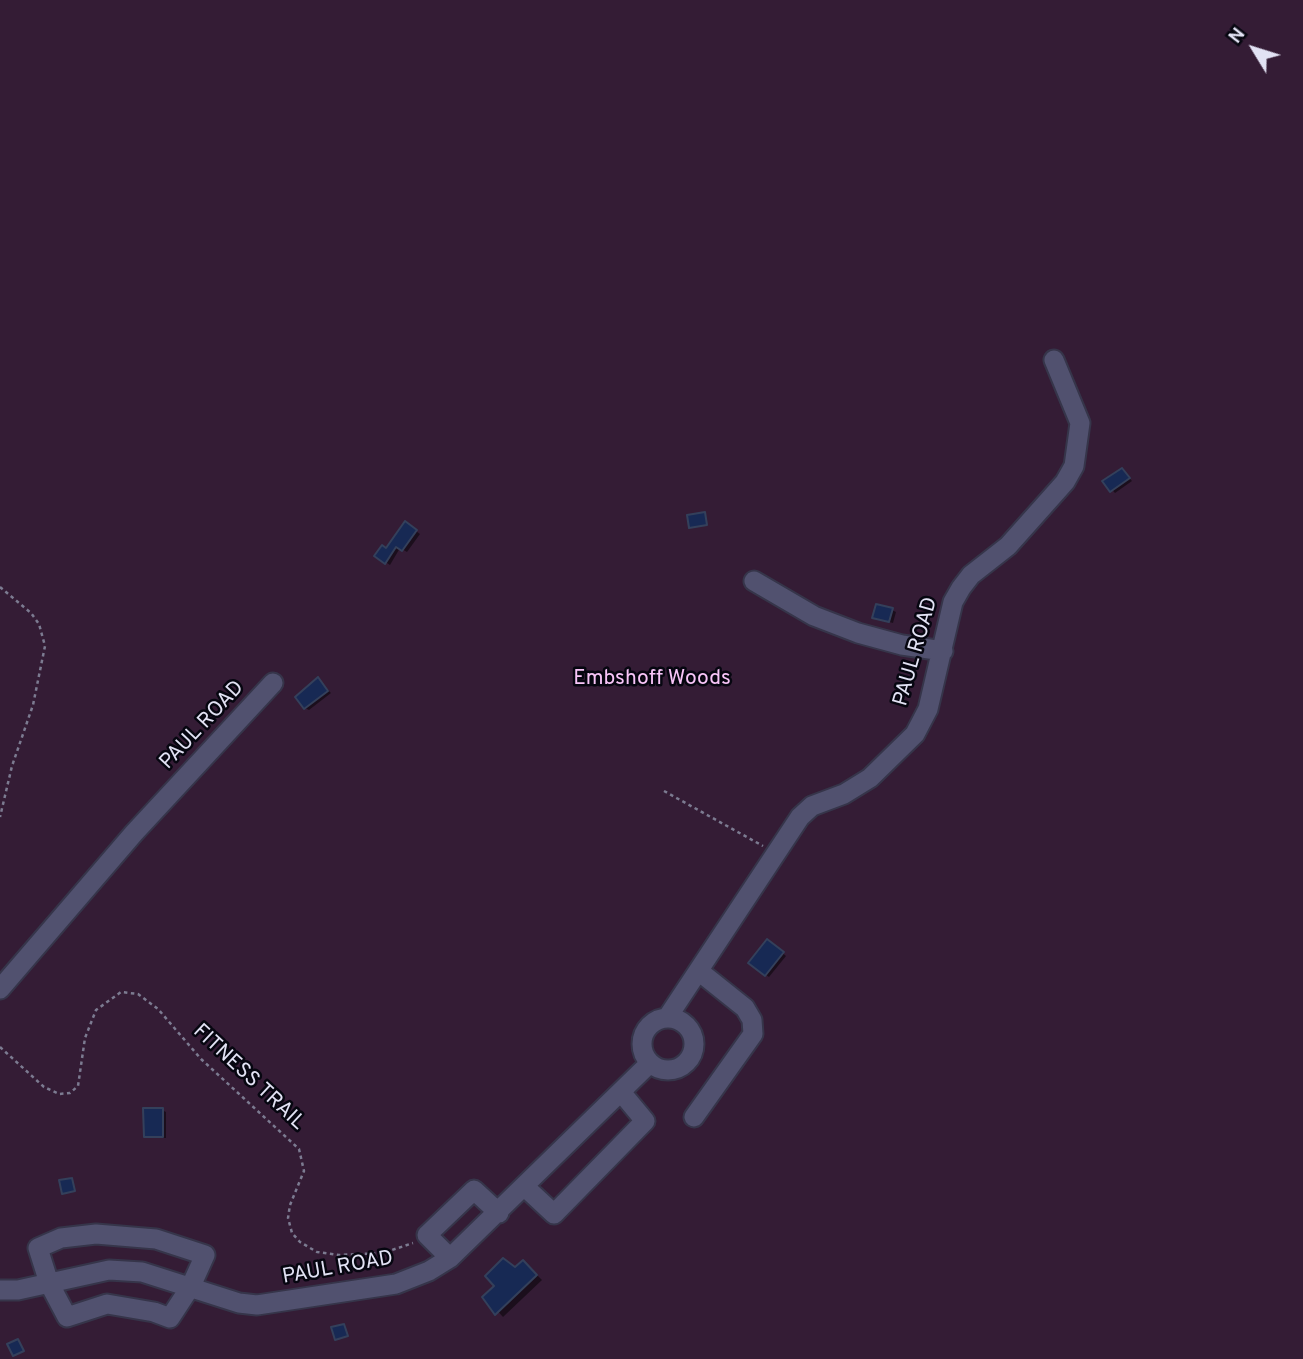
<!DOCTYPE html>
<style>
body{margin:0}
#map{position:relative;width:1303px;height:1359px;overflow:hidden;background:#1b1933;font-family:Overpass,sans-serif}
canvas{display:block}
.north{position:absolute;left:1219px;top:14px;width:70px;height:70px;-webkit-text-stroke:5px #060610;paint-order:stroke;rotate:308deg;font-size:19px;font-weight:700;line-height:28px;text-align:center;color:#e2e2f4}
.north::after{content:'';display:block;margin:auto;width:24px;height:32px;background:#e2e2f4;clip-path:polygon(50% 0,100% 100%,50% 72%,0 100%)}
</style>
<div id="map">
<canvas width="1303" height="1359"></canvas>
<div class="north">N</div>
</div>
<script>
const ctx = document.querySelector('canvas').getContext('2d');
ctx.lineJoin = 'round';
function fillPath(path, color) {
  ctx.fillStyle = color;
  ctx.fill(path, 'evenodd');
}
function toPath(rows) {
  const path = new Path2D();
  for (const r of rows) {
    if (r.length === 3) {
      path.moveTo(r[0] + r[2], r[1]);
      path.arc(r[0], r[1], r[2], 0, 2 * Math.PI);
      continue;
    }
    path.moveTo(r[0], r[1]);
    for (let i = 2; i < r.length; i += 2) path.lineTo(r[i], r[i + 1]);
  }
  return path;
}
function strokePath(path, color, width, dash) {
  ctx.strokeStyle = color;
  ctx.lineWidth = width;
  ctx.lineCap = dash ? 'butt' : 'round';
  ctx.setLineDash(dash || []);
  ctx.stroke(path);
}
function drawText(font, color, halo, rows, align = 'center') {
  ctx.font = font + ' Overpass,sans-serif';
  ctx.lineWidth = 5;
  ctx.setLineDash([]);
  ctx.textBaseline = 'middle';
  ctx.strokeStyle = halo;
  ctx.fillStyle = color;
  for (const [text, x, y, turn = 0] of rows) {
    ctx.save();
    ctx.translate(x, y);
    ctx.rotate((+turn || 0) * Math.PI / 180);
    ctx.textAlign = isNaN(turn) ? turn : align;
    if (halo) ctx.strokeText(text, 0, 0);
    ctx.fillText(text, 0, 0);
    ctx.restore();
  }
}
const green = toPath([
 [0,0,1303,0,1303,1359,0,1359]
]);
const shadow = toPath([
 [1122,470,1132,481,1115,493,1105,482],
 [409,526,420,534,407,552,400,548,390,565,376,556],
 [892,610,896,612,893,623,878,619],
 [318,680,331,693,309,710,305,708],
 [771,943,786,956,769,977,766,975],
 [162,1110,166,1112,166,1138,149,1138,145,1136],
 [524,1262,542,1280,503,1317,485,1297]
]);
const building = toPath([
 [1122,468,1130,478,1110,492,1102,481,1122,468],
 [705,512,707,525,689,528,687,515,705,512],
 [405,521,417,530,402,551,396,547,385,564,374,556,382,545,386,548,405,521],
 [876,604,893,608,889,622,872,618,876,604],
 [318,677,328,691,304,709,295,697,318,677],
 [767,939,784,952,765,976,748,963,767,939],
 [143,1108,163,1108,163,1137,144,1137,143,1108],
 [72,1178,75,1191,62,1194,59,1180,72,1178],
 [503,1258,515,1267,523,1260,537,1275,495,1315,482,1297,494,1286,485,1276,503,1258],
 [344,1324,348,1336,335,1340,331,1327,344,1324],
 [18,1339,24,1351,13,1356,7,1344,18,1339]
]);
const path = toPath([
 [0,587,31,613,39,624,45,646,33,705,12,766,0,817],
 [664,791,763,846],
 [0,1047,44,1087,59,1094,70,1093,78,1086,85,1038,96,1010,121,992,138,994,158,1009,201,1059,299,1149,304,1171,290,1205,288,1218,292,1233,300,1242,317,1252,339,1255,383,1253,413,1243]
]);
const minor = toPath([
 [754,581,814,616,858,633,902,645,943,651],
 [0,989,134,833,273,683],
 [668,1044,26],
 [667,1018,800,817,812,806,844,794,870,778,915,734,928,709,953,602,961,588,971,575,1008,546,1065,482,1074,466,1080,423,1054,360],
 [694,1117,753,1034,752,1020,745,1008,700,972],
 [525,1187,554,1214,645,1121,621,1092],
 [96,1234,156,1239,205,1255,191,1286,170,1318,154,1312,107,1304,67,1317,49,1283,38,1248,61,1238,96,1234],
 [450,1258,427,1235,474,1190,499,1213],
 [0,1290,18,1290,109,1270,142,1272,239,1303,257,1305,396,1284,429,1271,450,1258,650,1063]
]);
const streetNames = [
 ["PAUL ROAD",917,652,-74],
 ["PAUL ROAD",203,726,-47],
 ["FITNESS TRAIL",248,1078,43],
 ["PAUL ROAD",338,1269,-10]
];
const parkNames = [
 ["Embshoff Woods",652,680]
];
fillPath(green, '#341c35');
fillPath(shadow, '#0007');
fillPath(building, '#172954');
strokePath(building, '#34405b', 2);
strokePath(minor, '#36354a', 23);
strokePath(path, '#7c7b91', 2.5, [3.5, 3.5]);
strokePath(minor, '#51516f', 19);
drawText('21px', '#e2e2f4', '#060610', streetNames);
drawText('21px', '#f8c4f8', '#060610', parkNames);
</script>
